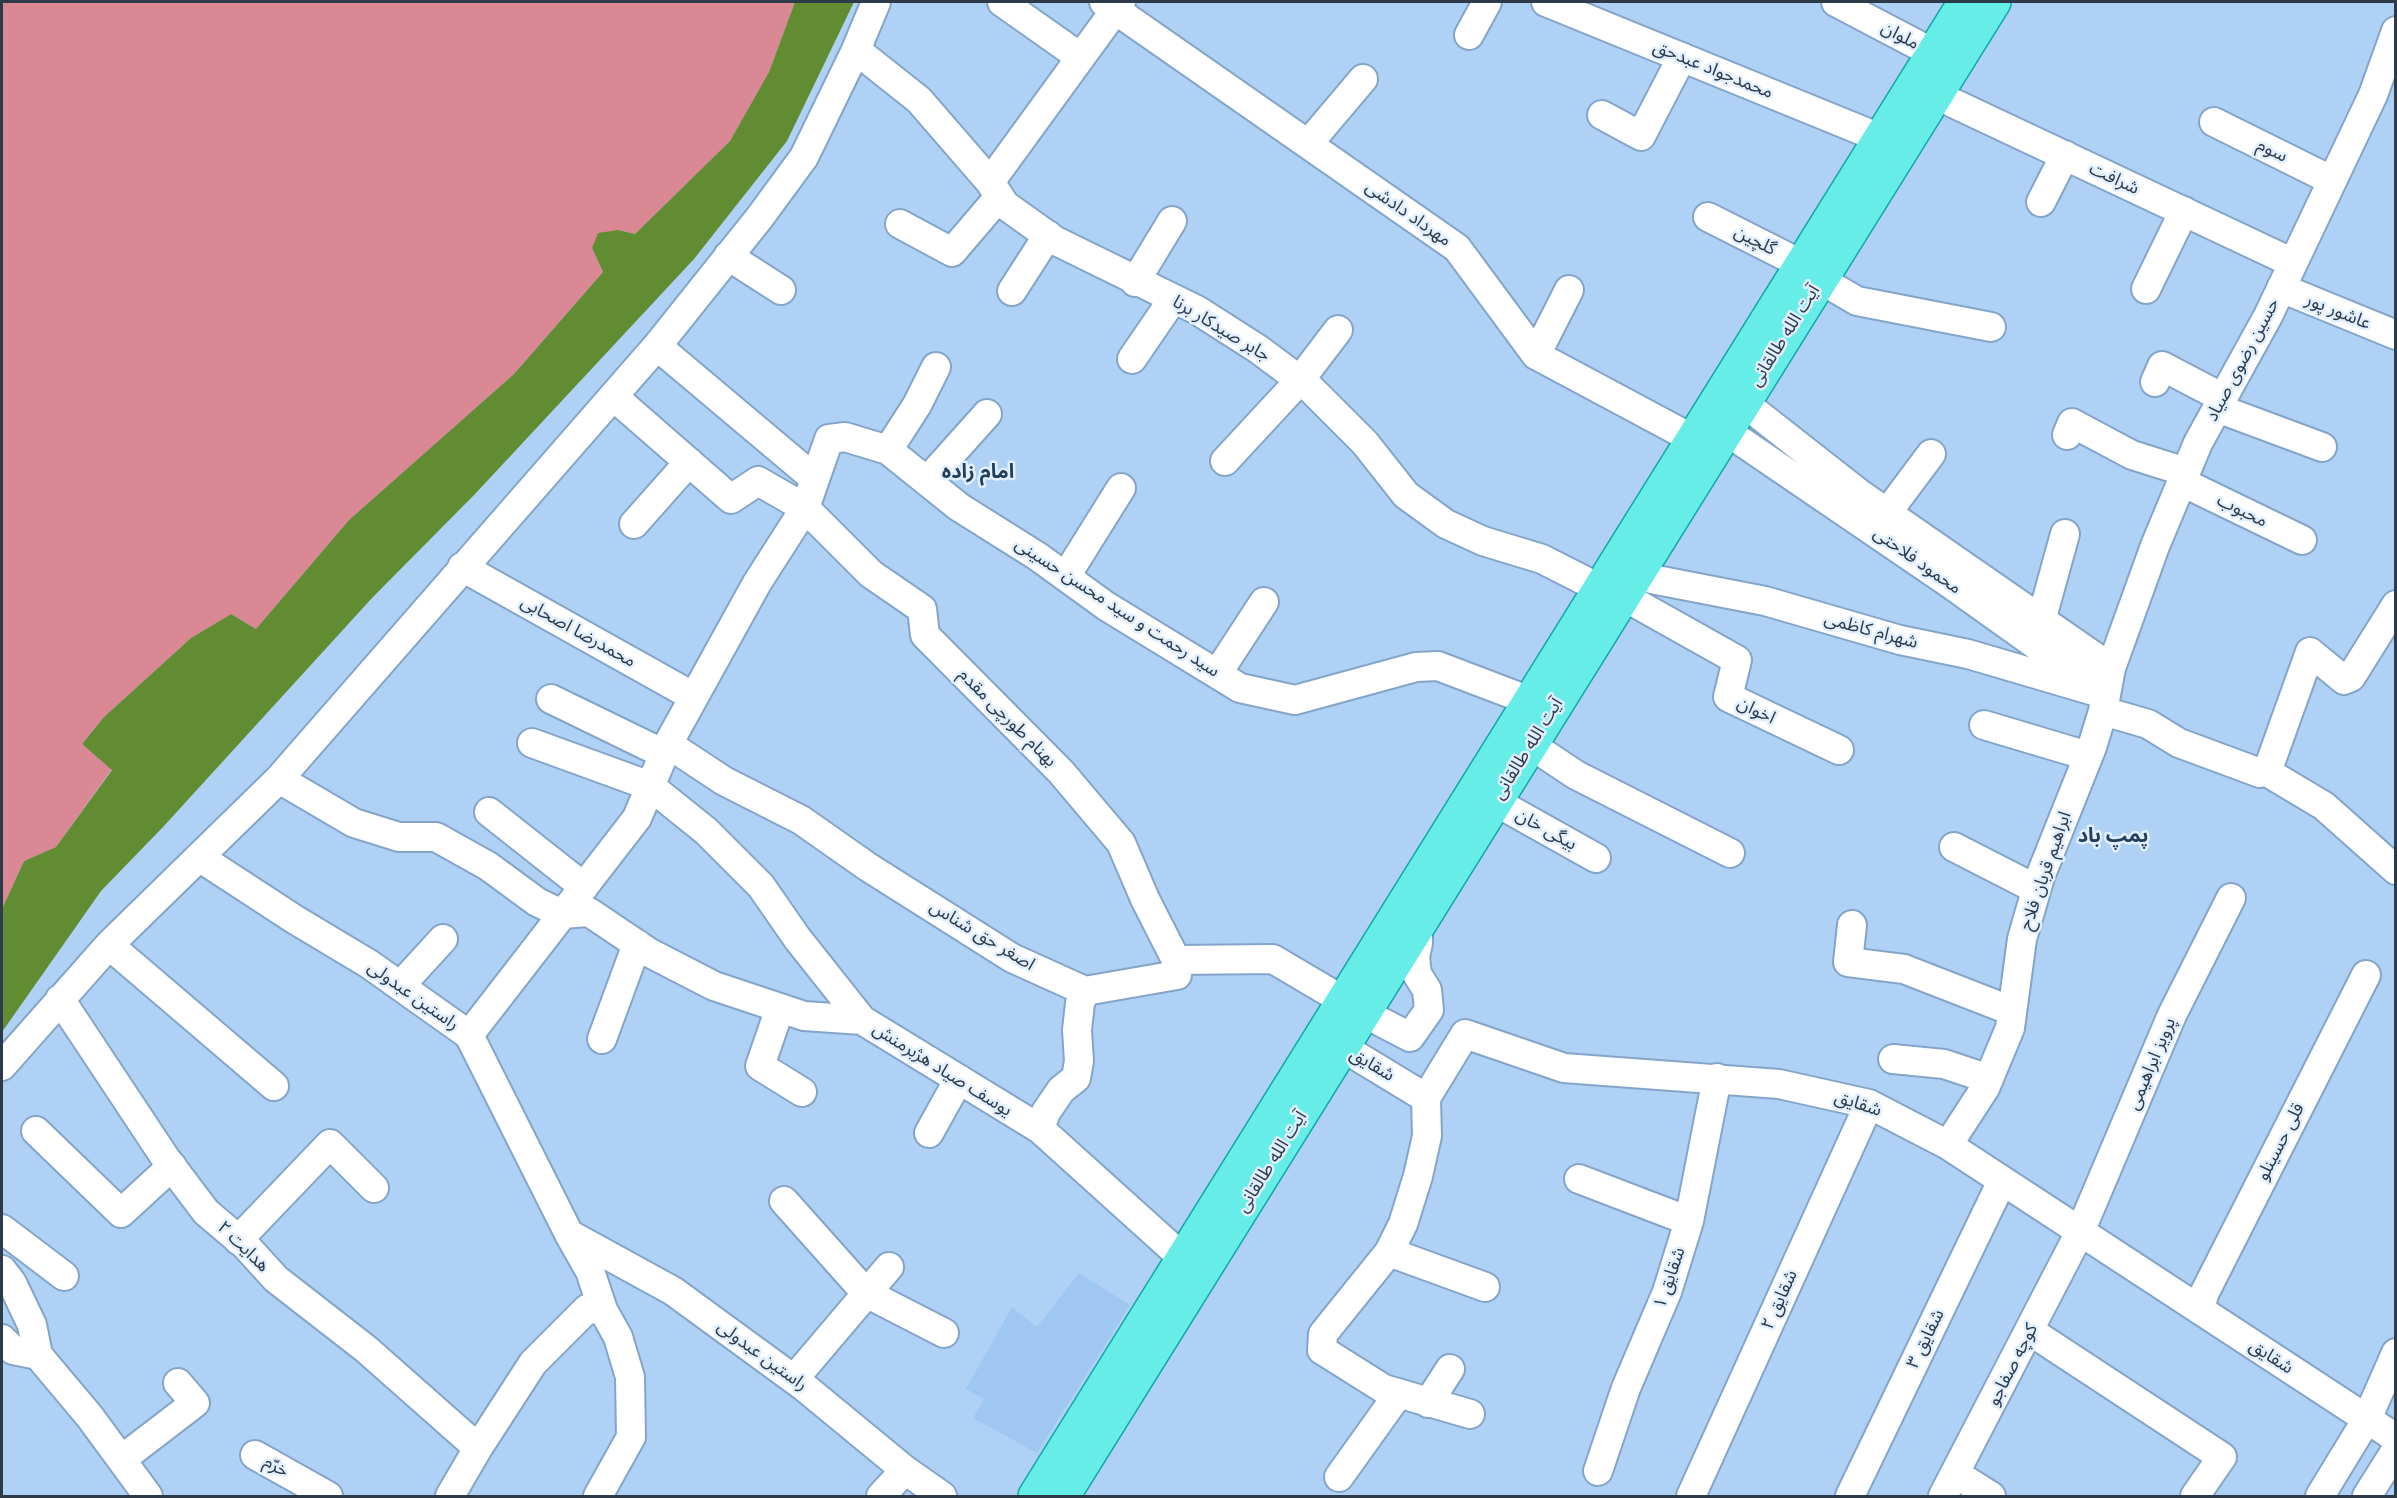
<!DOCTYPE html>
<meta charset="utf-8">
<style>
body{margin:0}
#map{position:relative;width:2397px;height:1498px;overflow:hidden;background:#aed1f5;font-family:"Space Grotesk",sans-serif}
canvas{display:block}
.frame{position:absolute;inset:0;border:3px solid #2d3a49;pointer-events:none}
</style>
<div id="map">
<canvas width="2397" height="1498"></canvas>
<div class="frame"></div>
</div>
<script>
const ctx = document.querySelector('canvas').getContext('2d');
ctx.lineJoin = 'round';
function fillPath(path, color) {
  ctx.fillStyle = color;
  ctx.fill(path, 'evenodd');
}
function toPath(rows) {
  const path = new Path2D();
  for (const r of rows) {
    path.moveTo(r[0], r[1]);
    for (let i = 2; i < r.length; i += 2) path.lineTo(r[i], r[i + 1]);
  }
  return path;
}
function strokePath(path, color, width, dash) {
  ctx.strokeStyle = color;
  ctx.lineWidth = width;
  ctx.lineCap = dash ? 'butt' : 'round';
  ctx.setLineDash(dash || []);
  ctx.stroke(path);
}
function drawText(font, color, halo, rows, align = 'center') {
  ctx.font = font + ' "Space Grotesk","Noto Sans Arabic",sans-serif';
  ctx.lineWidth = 5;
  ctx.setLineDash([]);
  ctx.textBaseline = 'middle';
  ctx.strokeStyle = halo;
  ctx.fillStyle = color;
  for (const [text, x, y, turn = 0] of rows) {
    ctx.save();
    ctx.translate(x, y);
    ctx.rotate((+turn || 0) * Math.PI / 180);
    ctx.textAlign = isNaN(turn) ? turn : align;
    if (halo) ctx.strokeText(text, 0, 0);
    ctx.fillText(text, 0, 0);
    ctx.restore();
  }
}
const built = toPath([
 [1079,1273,1130,1305,1037,1453,973,1418,984,1399,966,1389,1012,1307,1037,1327]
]);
const green = toPath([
 [2,2,795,2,769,72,730,141,635,234,618,230,592,248,603,272,514,374,349,520,256,629,231,614,191,638,104,717,82,744,112,769,56,847,24,861,2,909]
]);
const water = toPath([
 [795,2,854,2,787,141,694,259,475,494,372,598,163,827,101,891,2,1032,2,909,24,861,56,847,112,770,82,744,104,717,191,638,231,614,256,629,349,520,514,374,603,272,592,248,598,233,618,230,635,234,730,141,769,72]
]);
const minor = toPath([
 [1002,2,1080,57],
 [1104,2,1457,248,1536,355,1693,439],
 [1546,2,1880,138],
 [1836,2,1933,53],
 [1469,35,1487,2],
 [856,50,919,100,990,182,1005,205,1054,240,1197,310,1258,349,1309,387,1365,443,1406,495,1446,524,1483,541,1542,559,1599,588],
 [1936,95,2293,263],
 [1602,115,1641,136,1682,57],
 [2214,122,2331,180],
 [1308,144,1363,79],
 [990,182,1121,2],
 [2041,202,2065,155],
 [1708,217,1801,264],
 [900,224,952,252,999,197],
 [728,256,781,290],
 [1821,280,1857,301,1991,327],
 [1135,282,1172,221],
 [2281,288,2396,335],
 [2146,289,2184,211],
 [1012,291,1048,235],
 [657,346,815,479],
 [1536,355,1569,290],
 [1132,359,1173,299],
 [2155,382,2162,366,2223,398],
 [613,396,731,499,758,481,805,508,871,574,922,609,925,635,1061,772,1121,843,1145,899,1176,960],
 [1744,403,1860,494,2111,668],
 [2217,408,2322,447],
 [1726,431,1949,583,2088,682],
 [2067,435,2072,423,2132,455,2186,472],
 [888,450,917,405,936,367],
 [1225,461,1300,380,1338,330],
 [927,481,987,414],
 [2182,482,2302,540],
 [1887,513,1931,454],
 [634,524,689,462],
 [462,567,694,697],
 [1066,576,1121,488],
 [1636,576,1765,601,1900,640,1968,654,2104,694],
 [1623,596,1737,660,1728,697,1839,750],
 [2041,621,2065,534],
 [1217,674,1264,602],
 [551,699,664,754],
 [2103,711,2148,724,2179,743,2260,773,2267,772,2324,806,2396,870],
 [1984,725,2088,756],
 [532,743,650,786,706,831,761,886,797,938,862,1020],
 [668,744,724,781,801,820,868,867,1012,958,1085,991,1177,975,1176,960,1273,959,1344,1001],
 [1531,745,1576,775,1730,853],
 [2267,772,2310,652,2344,680,2351,677,2396,605],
 [279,779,354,823,399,837,436,837,488,866,537,902,562,914,589,912,650,953,714,986,804,1016,862,1020,1040,1129,1183,1258],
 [1496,802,1596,858],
 [489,812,584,887],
 [1954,847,2036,889],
 [199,857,294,919,369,964,469,1035,569,1234,673,1291,803,1386,905,1470,942,1496],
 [1852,925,1848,962,1904,969,2012,1011],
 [109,945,274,1086],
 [400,986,443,939],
 [60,999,166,1159,206,1212,245,1245,276,1279,366,1349,478,1448],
 [780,1008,760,1066,802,1092],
 [1364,1013,1410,1037,1429,1010,1427,990,1417,974,1415,957,1418,943,1418,927],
 [469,1035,637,818,668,744,694,697,757,583,805,508,829,439,845,437,888,450,959,507,1037,556,1106,606,1240,688,1295,700,1416,667,1438,666,1530,701],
 [1324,1036,1426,1098,1465,1034,1564,1068,1779,1084,1869,1104,1948,1145,2396,1438],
 [602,1039,637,944],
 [1893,1059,1944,1064,1989,1079],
 [2,1066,109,945,279,779,657,346,760,217,804,157,856,50,876,2],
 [1426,1098,1427,1136,1418,1176,1403,1224,1389,1252,1323,1334,1322,1350,1384,1389,1470,1414],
 [1040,1129,1046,1112,1061,1090,1076,1078,1079,1061,1077,1030,1080,1003,1085,991],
 [36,1131,121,1213,172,1166],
 [929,1133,959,1079],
 [1948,1145,1985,1088,2010,1028,2022,939,2040,877,2092,747,2103,711,2111,668,2155,546,2198,443,2268,316,2373,95,2396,31],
 [1579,1179,1689,1221],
 [784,1201,866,1293,944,1333],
 [2,1229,64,1276],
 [238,1240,330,1144,374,1188],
 [1389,1252,1485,1287],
 [2,1270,12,1283,32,1325,38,1355],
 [2200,1310,2204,1294,2366,975],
 [2030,1331,2222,1457,2195,1496],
 [2,1339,13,1350,38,1355,90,1417,148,1496],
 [794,1379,889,1267],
 [1428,1403,1450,1369],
 [255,1455,328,1496],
 [122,1459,195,1403,178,1383],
 [1598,1471,1626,1388,1667,1292,1689,1221,1717,1078],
 [1956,1474,1991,1496],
 [1339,1477,1399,1393],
 [450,1496,478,1448,533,1363,587,1309,603,1310,590,1271,569,1234],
 [598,1496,631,1437,630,1377,618,1337,603,1310],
 [881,1496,905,1470],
 [1691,1496,1869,1104],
 [1850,1496,2002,1181],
 [1943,1496,2080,1232,2172,1015,2231,898],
 [2320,1496,2367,1419,2396,1353],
 [2367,1496,2396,1450]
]);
const major = toPath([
 [1035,1496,1965,2],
 [1063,1496,1994,2]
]);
const streetNames = [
 ["ملوان",1900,36,28],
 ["محمدجواد عبدحق",1713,70,22],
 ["سوم",2272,151,26],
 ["شرافت",2114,179,25],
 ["مهرداد دادشی",1408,214,35],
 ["گلچین",1755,241,27],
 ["عاشور پور",2338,312,22],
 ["جابر صیدکار برنا",1221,329,31],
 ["آیت الله طالقانی",1785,336,-58],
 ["حسین رضوی صیاد",2243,360,-62],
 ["محبوب",2242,511,26],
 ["محمود فلاحتی",1917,561,35],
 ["سید رحمت و سید محسن حسینی",1117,608,33],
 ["شهرام کاظمی",1871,631,15],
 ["محمدرضا اصحابی",578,632,29],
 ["اخوان",1756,711,26],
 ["بهنام طورچی مقدم",1007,718,45],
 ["آیت الله طالقانی",1528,749,-58],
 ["بیگی خان",1546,830,29],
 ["ابراهیم قربان فلاح",2046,871,-71],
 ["اصغر حق شناس",982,936,31],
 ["راستین عبدولی",413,996,35],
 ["پرویز ابراهیمی",2152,1064,-67],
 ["شقایق",1372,1065,31],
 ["یوسف صیاد هژبرمنش",942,1070,32],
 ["شقایق",1858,1104,18],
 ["قلی حسینلو",2281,1142,-63],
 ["آیت الله طالقانی",1272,1162,-58],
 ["هدایت ۲",243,1247,44],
 ["شقایق ۱",1670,1278,-71],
 ["شقایق ۲",1780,1300,-66],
 ["شقایق ۳",1926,1339,-64],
 ["راستین عبدولی",762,1356,36],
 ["شقایق",2271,1357,33],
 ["کوچه صفاجو",2013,1365,-63],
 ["خرّم",276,1467,29]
];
const neighbourhoodNames = [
 ["امام زاده",978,473],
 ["پمپ باد",2113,837]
];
fillPath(built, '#a0c7f1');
fillPath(green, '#d98894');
fillPath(water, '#628c31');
strokePath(minor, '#84a5c8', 32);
strokePath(major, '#10a7a7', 36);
strokePath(minor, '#fff', 28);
strokePath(major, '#67ede8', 33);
drawText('18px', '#2d3a49', '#e1effe', streetNames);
drawText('bold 20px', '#213f5d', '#e1effe', neighbourhoodNames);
</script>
